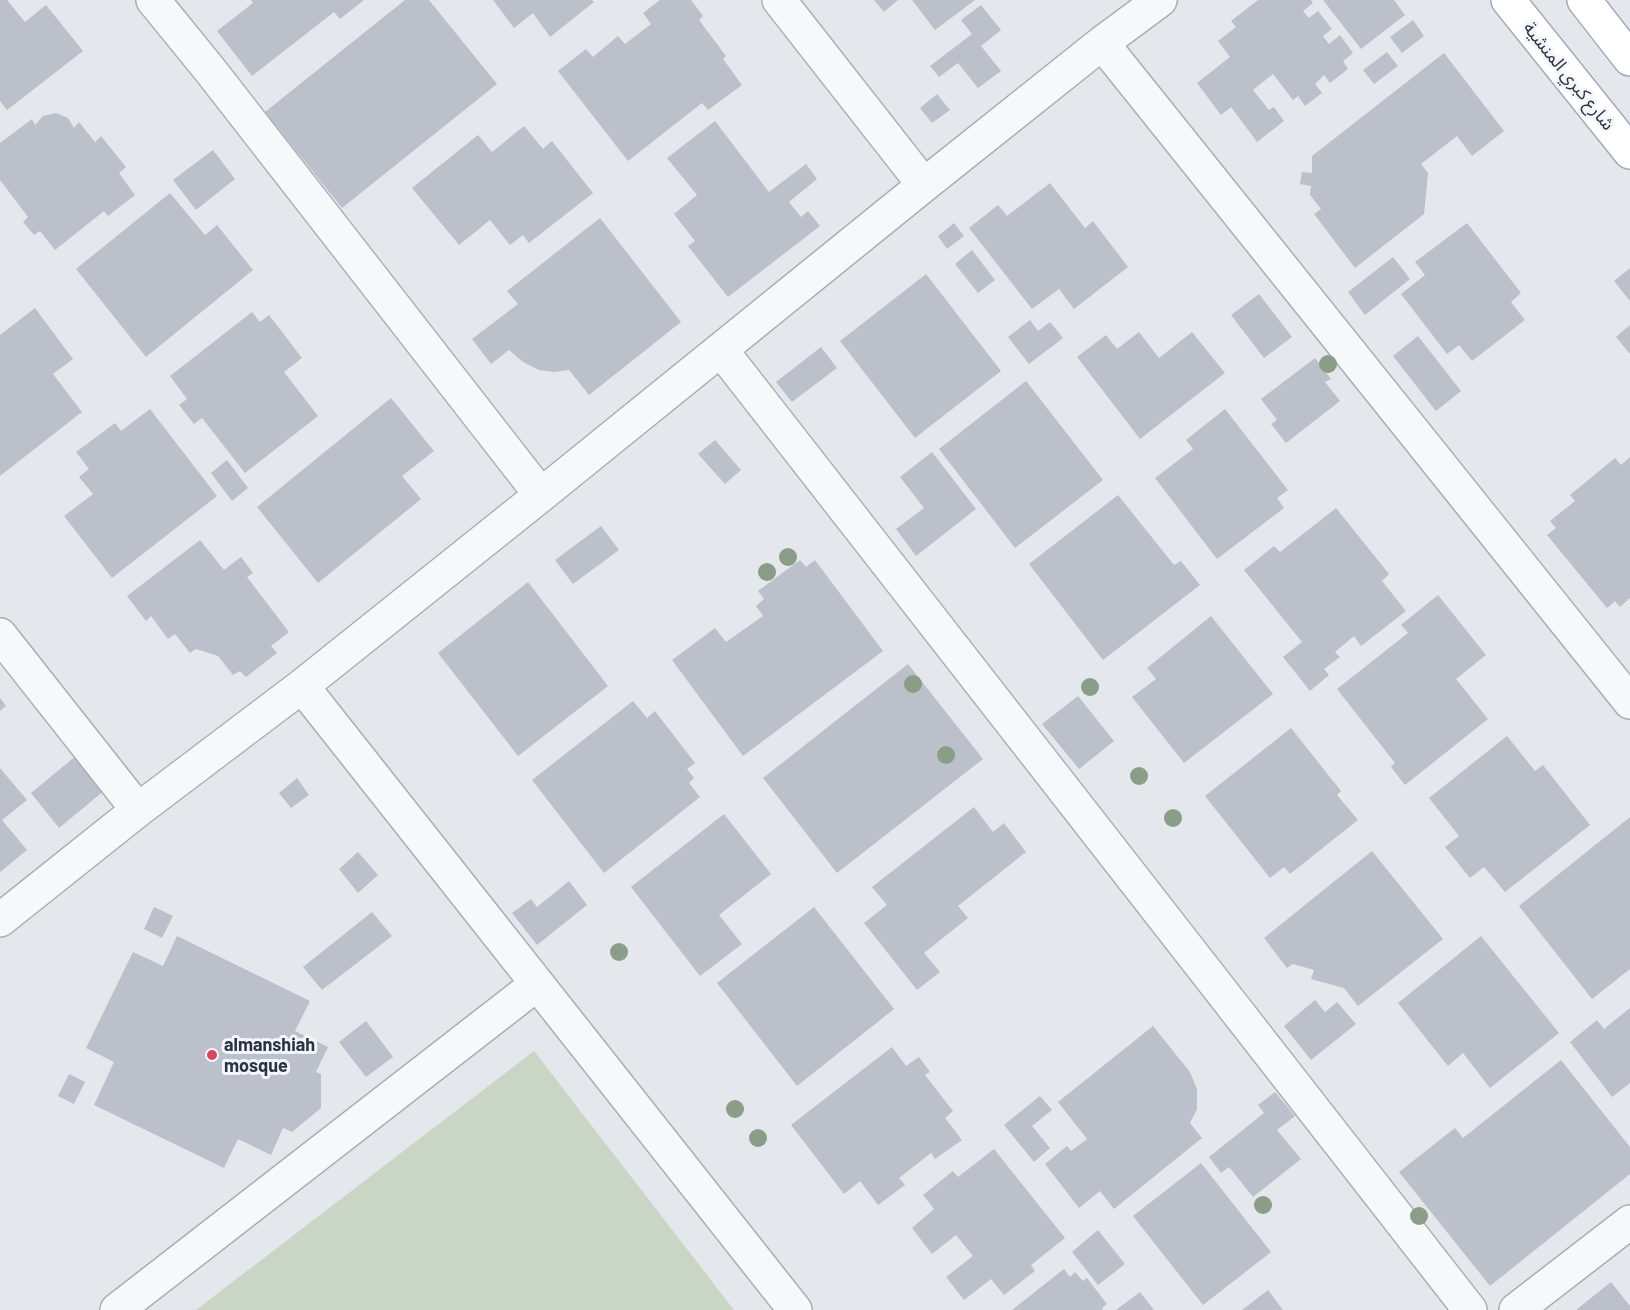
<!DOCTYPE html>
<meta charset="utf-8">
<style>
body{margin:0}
canvas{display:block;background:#e4e7ec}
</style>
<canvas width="1630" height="1310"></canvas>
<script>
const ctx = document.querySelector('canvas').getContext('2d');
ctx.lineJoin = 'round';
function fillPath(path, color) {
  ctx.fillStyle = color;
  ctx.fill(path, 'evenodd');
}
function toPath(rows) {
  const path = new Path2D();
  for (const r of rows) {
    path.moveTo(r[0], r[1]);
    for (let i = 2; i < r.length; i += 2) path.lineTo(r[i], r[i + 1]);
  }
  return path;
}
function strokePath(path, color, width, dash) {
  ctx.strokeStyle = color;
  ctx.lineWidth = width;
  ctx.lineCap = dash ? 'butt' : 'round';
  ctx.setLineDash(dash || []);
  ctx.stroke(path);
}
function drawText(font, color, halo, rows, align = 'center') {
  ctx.font = font + ' Barlow,"Noto Sans Arabic",sans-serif';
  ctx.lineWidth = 6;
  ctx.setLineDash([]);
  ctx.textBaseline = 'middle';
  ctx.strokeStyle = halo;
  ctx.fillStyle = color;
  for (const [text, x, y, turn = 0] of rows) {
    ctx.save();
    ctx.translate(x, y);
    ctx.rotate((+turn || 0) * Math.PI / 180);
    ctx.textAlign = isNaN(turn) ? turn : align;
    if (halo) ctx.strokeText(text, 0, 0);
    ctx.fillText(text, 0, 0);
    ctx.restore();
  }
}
const green = toPath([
 [534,1051,734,1310,196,1310]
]);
const building = toPath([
 [0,0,7,0,25,22,46,5,83,51,7,110,0,101],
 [251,0,364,0,340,19,334,12,252,76,217,31,253,3],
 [405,0,429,0,497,84,342,208,265,112],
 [493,0,592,0,594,2,550,37,533,13,514,28],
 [660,0,691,0,703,16,699,20,726,56,723,59,742,85,708,110,702,103,628,161,558,71,586,49,593,57,618,36,625,44,651,24,643,13],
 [874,0,898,0,884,12],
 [912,0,975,0,935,30],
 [1258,0,1311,0,1313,3,1303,11,1309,18,1318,11,1332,29,1323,36,1329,44,1340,35,1353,53,1343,61,1348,69,1330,83,1324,75,1315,84,1322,93,1305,106,1298,96,1293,100,1273,74,1253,90,1269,110,1274,107,1284,121,1257,142,1231,107,1221,115,1197,83,1230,57,1218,41,1236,27,1231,21],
 [1323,0,1394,0,1405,15,1361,49],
 [981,5,1001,30,981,46,1001,71,978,88,958,63,939,77,930,66,972,34,961,20],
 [1413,20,1424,36,1402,53,1390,37],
 [1387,52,1398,66,1374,84,1363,70],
 [1444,53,1504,131,1472,156,1457,136,1421,164,1428,173,1424,214,1355,268,1314,214,1321,209,1310,195,1311,186,1300,184,1302,172,1312,173,1312,156],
 [937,94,950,110,932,123,920,108],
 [56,113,68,118,74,128,79,122,95,142,101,136,126,167,119,173,135,195,108,216,104,211,55,250,40,231,34,235,23,222,28,217,0,180,0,143,32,119,35,125,43,116],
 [715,121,769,192,806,164,817,179,789,202,801,217,808,211,820,226,728,297,688,246,695,241,674,214,697,195,667,158],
 [524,126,543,149,552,141,593,193,529,243,523,235,510,245,490,220,459,245,412,188,478,135,492,152],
 [213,150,235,179,196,210,173,180],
 [1050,183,1085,228,1093,221,1128,267,1074,309,1059,289,1032,309,969,228,998,205,1007,216],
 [170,193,205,235,217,225,253,270,146,357,76,269],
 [600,218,681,322,589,395,569,370,554,372,539,370,523,362,509,350,491,364,472,339,518,304,507,291],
 [954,223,964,236,947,249,938,236],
 [1467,223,1521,293,1511,302,1525,320,1472,361,1459,345,1447,354,1401,294,1425,275,1415,262],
 [972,250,995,280,978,293,955,264],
 [1393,257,1410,279,1365,315,1348,292],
 [1630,268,1630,301,1614,281],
 [926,274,1001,371,915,438,840,341],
 [1259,294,1292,337,1264,358,1231,315],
 [35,308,73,359,53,374,82,412,0,476,0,335],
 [252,312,260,322,269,315,302,358,284,372,318,416,245,473,202,418,194,424,179,405,187,399,170,376],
 [1030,320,1038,331,1050,322,1063,338,1029,364,1008,337],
 [1630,325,1630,354,1616,337],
 [1139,332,1159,358,1192,332,1225,373,1140,439,1077,357,1106,335,1117,349],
 [1418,336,1461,391,1436,411,1393,356],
 [821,347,837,368,792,402,776,382],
 [1315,358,1331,379,1325,382,1340,401,1286,443,1271,424,1277,420,1261,399],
 [1026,381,1103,480,1015,548,939,449],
 [391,398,434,451,402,476,421,499,318,583,257,507],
 [150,409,217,496,112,578,64,516,93,494,79,477,89,469,76,452,115,423,121,431],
 [1225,409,1288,490,1277,498,1284,508,1217,559,1155,478,1193,449,1186,440],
 [715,440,741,470,725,484,698,454],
 [932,452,976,509,916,556,896,529,924,508,900,477],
 [1630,457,1630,598,1620,607,1615,601,1607,608,1547,535,1556,528,1550,521,1575,501,1570,495,1615,458,1621,465],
 [227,460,248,488,232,501,211,473],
 [1118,495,1174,565,1181,561,1200,585,1103,660,1029,564],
 [1336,508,1389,574,1382,581,1406,611,1361,646,1354,636,1335,652,1340,657,1324,669,1329,675,1310,691,1283,657,1302,642,1244,570,1274,546,1280,552],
 [601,526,619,550,573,584,555,560],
 [200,540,224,570,241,557,253,573,247,577,289,632,271,646,277,653,246,677,240,671,233,675,218,656,196,649,190,653,175,634,168,639,151,616,146,621,127,596],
 [800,560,806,567,815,560,883,651,743,756,672,660,715,628,726,642,763,616,756,606,764,599,758,591],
 [528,582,608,686,518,756,438,653],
 [1438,595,1486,655,1456,679,1488,719,1405,785,1391,767,1395,763,1337,689,1408,633,1401,625],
 [1211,616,1273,694,1184,763,1132,697,1156,679,1147,668],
 [908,664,983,759,837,873,763,778],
 [1078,696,1114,741,1079,769,1042,724],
 [0,698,6,706,0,711],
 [633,701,647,718,655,711,695,763,687,769,694,778,689,783,700,797,604,873,532,780],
 [1291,728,1341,791,1337,795,1358,820,1290,874,1284,867,1270,878,1205,796],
 [1507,736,1535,771,1543,765,1590,825,1505,892,1484,867,1470,878,1445,847,1459,836,1429,798],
 [77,755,105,790,59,828,31,793],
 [0,768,27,800,2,820,27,850,0,872],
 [297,778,309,795,291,808,279,793],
 [974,807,993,832,1004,823,1026,852,958,906,968,918,924,953,940,972,917,990,864,923,887,905,872,887],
 [724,814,771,874,719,915,742,944,700,976,631,887],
 [1630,817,1630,969,1592,999,1519,906],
 [1372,851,1443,939,1358,1006,1344,988,1311,979,1314,970,1293,964,1287,968,1264,938],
 [358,852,378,875,358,893,339,869],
 [569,881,587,905,537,945,512,913,531,899,537,907],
 [154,907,173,916,162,938,144,929],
 [814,907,894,1009,797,1086,717,983],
 [372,912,392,936,322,990,303,967],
 [177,936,310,1001,295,1031,328,1047,316,1072,321,1074,321,1108,292,1132,283,1128,271,1155,238,1139,224,1168,94,1105,114,1062,86,1048,133,952,163,966],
 [1481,936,1559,1033,1490,1088,1463,1053,1448,1066,1398,1003],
 [1315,1000,1325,1012,1337,1002,1356,1024,1311,1060,1284,1026],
 [1630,1008,1630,1083,1612,1097,1570,1042,1597,1020,1604,1029],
 [366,1021,393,1057,366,1077,339,1042],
 [1153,1026,1190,1072,1197,1089,1197,1109,1190,1123,1202,1138,1114,1209,1100,1191,1079,1208,1045,1164,1067,1146,1071,1151,1087,1139,1058,1102],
 [892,1047,906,1066,919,1057,930,1072,925,1075,953,1111,945,1118,962,1140,935,1159,931,1153,899,1178,905,1185,878,1205,860,1181,844,1194,791,1125],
 [1561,1060,1630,1147,1630,1174,1490,1286,1399,1172,1455,1128,1463,1138],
 [69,1074,85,1082,74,1104,58,1096],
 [1275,1092,1295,1116,1277,1130,1301,1159,1253,1197,1229,1167,1221,1173,1209,1157,1264,1113,1258,1105],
 [1040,1096,1052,1110,1032,1126,1050,1148,1034,1162,1004,1125],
 [994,1149,1065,1238,1031,1265,1035,1271,1004,1295,991,1279,964,1300,946,1277,973,1256,956,1235,932,1254,912,1228,934,1209,923,1195,953,1171,958,1177],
 [1201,1163,1271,1252,1203,1305,1133,1216],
 [1098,1230,1125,1264,1098,1285,1072,1252],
 [1064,1269,1070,1277,1075,1272,1083,1281,1087,1278,1107,1304,1102,1308,1103,1310,1012,1310],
 [1611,1282,1630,1306,1630,1310,1576,1310],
 [1268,1290,1283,1310,1242,1310],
 [1140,1292,1154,1310,1116,1310]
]);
const minor = toPath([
 [153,0,210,70,541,495],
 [779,0,924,185],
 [1102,43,1630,702],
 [721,350,1470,1310],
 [0,635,138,810],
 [302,686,795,1310],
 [0,920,138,810,302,686,541,495,924,185,1102,43,1160,0],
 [117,1310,537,984],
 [1516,1310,1630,1222]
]);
const major = toPath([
 [1508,0,1630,152],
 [1584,0,1630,59]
]);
const trees = [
 [1328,364],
 [788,557],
 [767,572],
 [913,684],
 [1090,687],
 [946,755],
 [1139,776],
 [1173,818],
 [619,952],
 [735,1109],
 [758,1138],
 [1263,1205],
 [1419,1216]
];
const markers = [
 [212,1055,6,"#d1495b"]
];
const streetNames = [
 ["شارع كبري المنشية",1569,76,51]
];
const poiNames = [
 ["almanshiah",224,1045],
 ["mosque",224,1066]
];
fillPath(green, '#c9d6c5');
fillPath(building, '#bbc0ca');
strokePath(minor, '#a9aeb7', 36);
strokePath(major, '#a3abb8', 36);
strokePath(minor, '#f7f8fa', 33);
strokePath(major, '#fff', 33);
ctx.fillStyle = '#899d89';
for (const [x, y] of trees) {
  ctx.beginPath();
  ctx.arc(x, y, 9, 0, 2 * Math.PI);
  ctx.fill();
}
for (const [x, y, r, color] of markers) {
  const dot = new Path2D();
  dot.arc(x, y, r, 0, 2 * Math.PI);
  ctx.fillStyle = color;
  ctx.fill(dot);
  strokePath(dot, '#f4f6f9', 2);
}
drawText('18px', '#2b3445', '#f4f6f9', streetNames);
drawText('bold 18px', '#2b3445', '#f4f6f9', poiNames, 'left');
</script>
